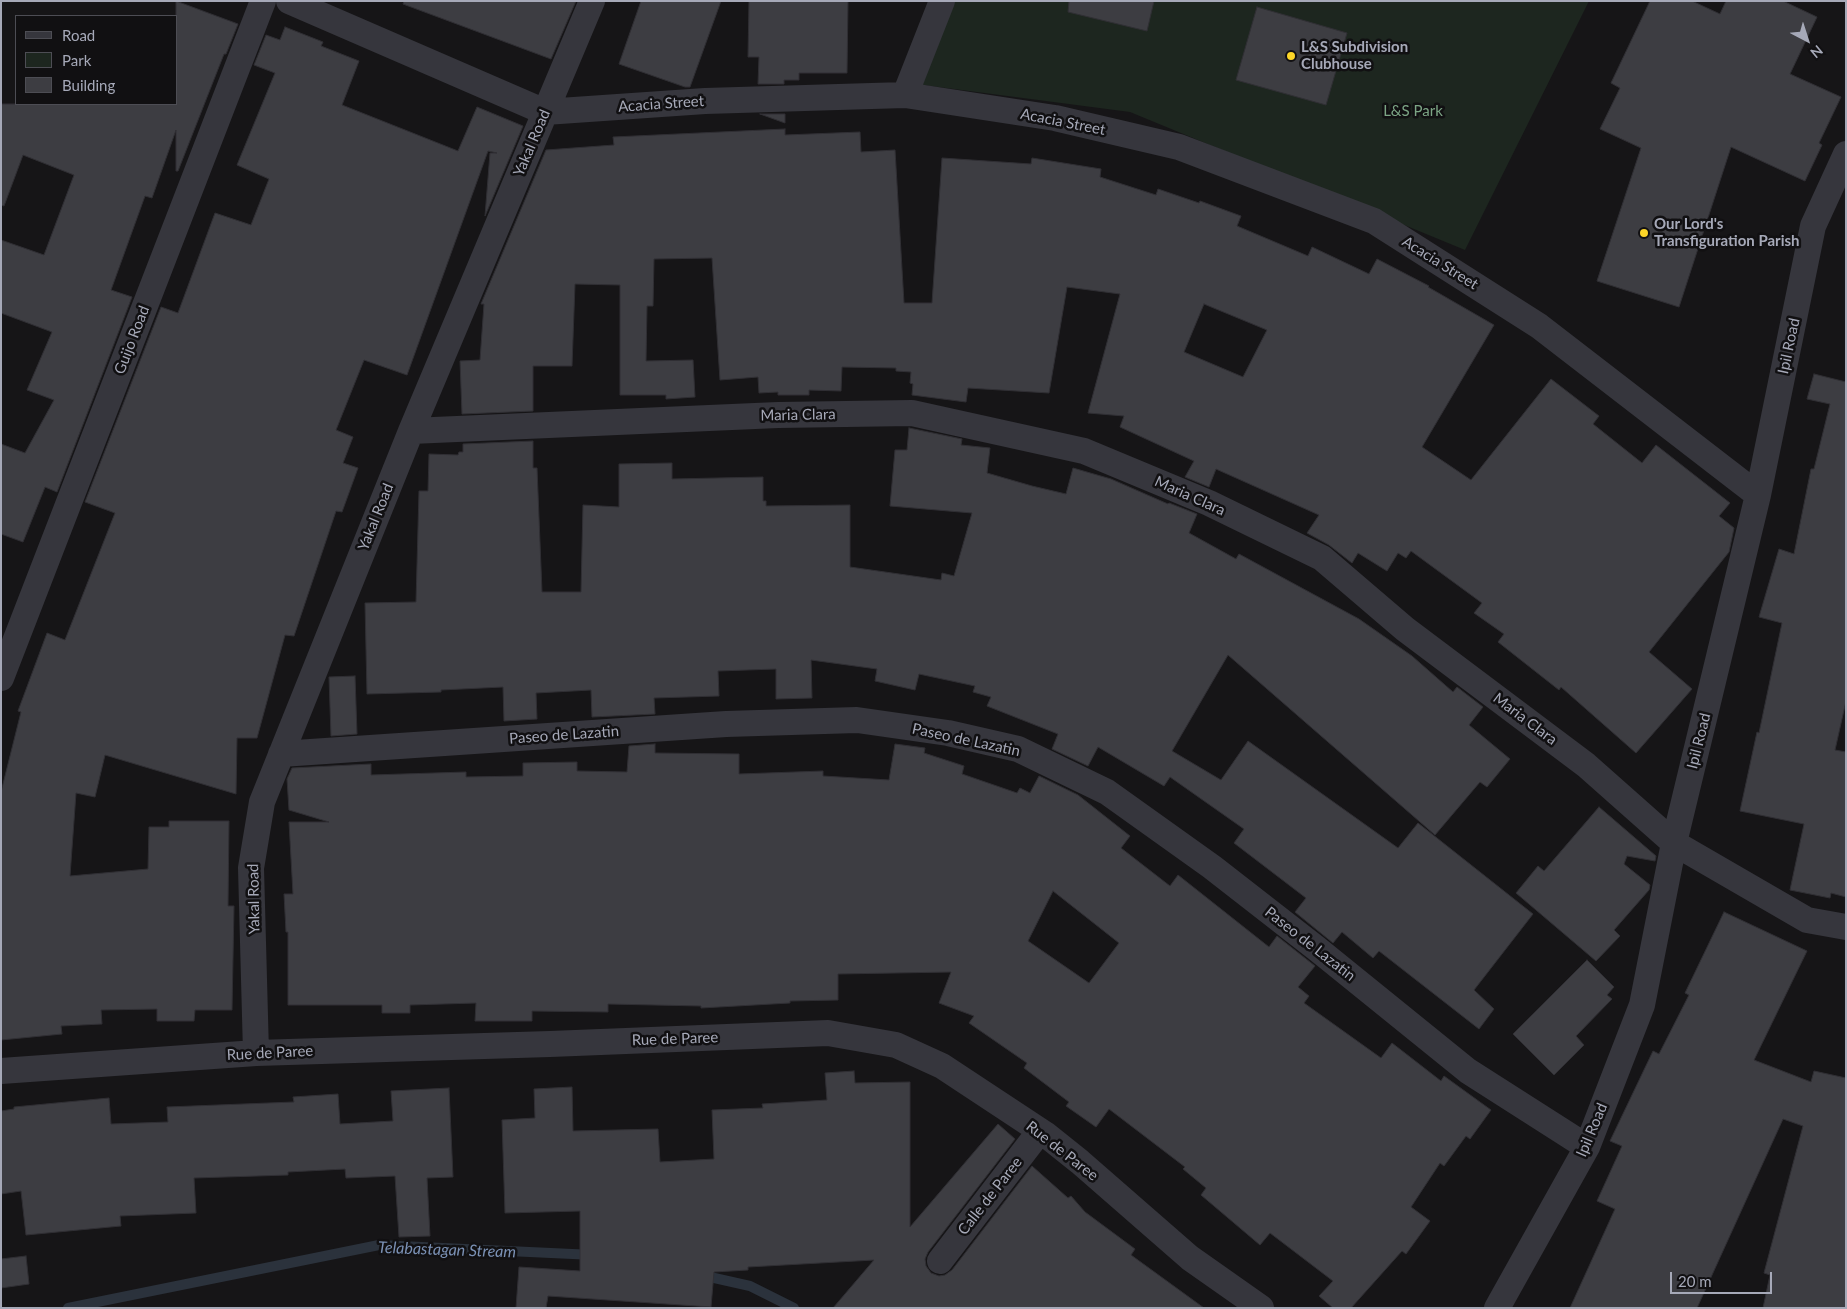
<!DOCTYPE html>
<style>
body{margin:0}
#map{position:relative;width:1847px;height:1309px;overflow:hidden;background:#161517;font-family:Lato,sans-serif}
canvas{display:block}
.frame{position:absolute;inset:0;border:2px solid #a6a9b8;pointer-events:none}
.legend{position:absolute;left:15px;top:15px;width:162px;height:90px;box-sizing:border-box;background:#111012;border:1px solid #4d4d54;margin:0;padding:6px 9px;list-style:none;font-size:15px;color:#a6a9b8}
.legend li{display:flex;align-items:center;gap:10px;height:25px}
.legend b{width:25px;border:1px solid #4d4d54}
.north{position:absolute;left:1782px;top:15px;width:50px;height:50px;-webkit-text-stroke:4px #111012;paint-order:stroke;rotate:140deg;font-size:14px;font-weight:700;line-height:20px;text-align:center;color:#a6a9b8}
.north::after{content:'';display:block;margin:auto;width:18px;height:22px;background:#a6a9b8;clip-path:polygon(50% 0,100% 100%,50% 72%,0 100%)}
.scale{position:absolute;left:1670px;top:1272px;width:102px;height:22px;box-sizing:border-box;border:2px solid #a6a9b8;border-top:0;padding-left:6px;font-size:15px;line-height:18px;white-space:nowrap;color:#a6a9b8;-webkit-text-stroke:4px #111012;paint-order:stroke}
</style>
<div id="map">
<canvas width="1847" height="1309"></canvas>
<div class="frame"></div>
<ul class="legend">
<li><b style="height:6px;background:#36363d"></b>Road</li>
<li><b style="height:14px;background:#1d261f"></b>Park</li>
<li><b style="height:14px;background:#3d3d42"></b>Building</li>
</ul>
<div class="north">N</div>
<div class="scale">20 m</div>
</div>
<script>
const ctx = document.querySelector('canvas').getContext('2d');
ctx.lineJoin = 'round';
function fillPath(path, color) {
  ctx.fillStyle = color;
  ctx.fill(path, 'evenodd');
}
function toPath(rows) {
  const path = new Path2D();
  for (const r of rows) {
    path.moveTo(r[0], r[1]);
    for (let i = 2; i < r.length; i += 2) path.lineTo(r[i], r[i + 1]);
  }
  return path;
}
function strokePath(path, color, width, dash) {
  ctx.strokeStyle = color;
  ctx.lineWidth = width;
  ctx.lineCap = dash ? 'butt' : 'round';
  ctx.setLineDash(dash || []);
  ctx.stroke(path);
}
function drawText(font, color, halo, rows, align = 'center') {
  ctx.font = font + ' Lato,sans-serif';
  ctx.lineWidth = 5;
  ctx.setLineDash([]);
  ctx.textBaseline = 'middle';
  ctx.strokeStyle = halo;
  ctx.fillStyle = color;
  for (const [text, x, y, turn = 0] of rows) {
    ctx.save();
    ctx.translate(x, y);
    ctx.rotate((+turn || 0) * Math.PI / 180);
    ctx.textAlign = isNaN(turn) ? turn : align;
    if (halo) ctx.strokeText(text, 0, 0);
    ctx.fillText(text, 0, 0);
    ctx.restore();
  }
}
const green = toPath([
 [939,1,1589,1,1465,250,1130,112,908,83]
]);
const stream = toPath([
 [701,1275,750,1286,794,1308],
 [68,1308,379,1245,594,1255]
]);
const building = toPath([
 [176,1,238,24,226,54,224,54,178,171,176,171,176,130,152,198,145,196,111,290,132,297,57,492,45,487,23,542,1,534,1,444,25,453,54,400,27,390,52,332,1,313,1,240,44,255,74,175,23,155,4,206,1,205,1,104,176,104,176,1],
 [404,1,576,1,551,59,403,4,404,1],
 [641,1,721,1,690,87,685,87,619,64,641,1],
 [749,1,848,1,847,73,799,73,799,80,784,80,784,84,758,84,759,57,748,57,749,1],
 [1069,1,1154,1,1147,31,1068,12,1069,1],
 [1650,1,1692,1,1720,14,1726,1,1783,1,1817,17,1790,74,1841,97,1819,143,1822,145,1805,181,1731,147,1679,307,1597,281,1641,148,1600,129,1620,88,1611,83,1650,1],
 [1257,7,1347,33,1326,105,1236,80,1257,7],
 [285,27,323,42,321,46,359,61,342,105,458,151,477,107,523,126,485,216,490,153,497,153,488,151,407,375,364,360,336,430,353,437,343,463,358,468,342,512,336,511,294,636,285,635,257,738,237,738,236,794,105,755,95,797,76,793,70,876,148,869,149,827,169,827,169,821,229,821,228,906,234,906,232,1010,195,1010,194,1021,157,1021,157,1009,101,1010,102,1024,61,1026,62,1034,1,1040,1,792,21,712,18,711,47,633,65,640,115,513,85,502,161,307,178,313,215,213,251,225,269,179,237,165,275,73,254,65,266,35,280,40,285,27],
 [760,114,785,114,785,123,760,114],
 [785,129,785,135,860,132,861,152,895,150,904,303,932,303,942,158,1031,164,1032,158,1101,169,1100,177,1156,195,1158,189,1199,203,1200,201,1241,216,1237,226,1308,256,1312,247,1369,274,1377,259,1429,286,1428,287,1494,325,1422,447,1471,480,1551,379,1599,416,1593,424,1642,463,1656,445,1730,503,1719,516,1734,528,1729,552,1649,652,1692,689,1636,753,1561,687,1559,690,1498,642,1504,634,1474,613,1482,603,1411,551,1406,558,1398,553,1387,571,1358,553,1352,563,1329,545,1307,533,1319,515,1216,469,1209,487,1185,477,1194,461,1120,427,1124,416,1088,413,1120,294,1067,287,1049,393,968,388,966,402,912,395,913,384,910,383,911,372,896,371,896,368,842,367,841,391,809,390,809,395,778,395,778,392,759,393,758,377,720,380,712,258,654,259,653,306,647,306,646,361,693,360,695,397,666,399,666,395,620,395,620,285,575,284,572,366,533,366,533,411,462,414,460,361,480,360,484,304,481,304,546,150,614,145,613,137,785,129],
 [1204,304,1267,330,1243,377,1184,352,1204,304],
 [1814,374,1846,382,1846,701,1835,750,1846,752,1846,897,1831,893,1830,898,1790,890,1804,824,1740,811,1757,732,1759,733,1782,623,1759,617,1779,549,1794,554,1811,469,1814,469,1830,404,1807,399,1814,374],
 [909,428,962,439,961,445,990,448,987,473,1032,486,1066,494,1073,468,1111,479,1168,504,1169,503,1197,514,1189,533,1236,559,1239,554,1359,619,1412,656,1453,692,1457,687,1483,707,1469,725,1510,759,1487,787,1480,782,1435,835,1228,655,1172,751,1221,780,1248,741,1398,848,1418,823,1533,914,1474,990,1494,1009,1479,1029,1379,951,1373,958,1342,932,1333,943,1295,912,1306,898,1234,843,1244,829,1170,777,1164,786,1098,747,1088,766,1052,749,1058,734,987,706,991,697,973,692,975,686,919,674,915,690,875,681,877,669,811,660,812,698,776,699,776,669,718,671,719,696,654,698,655,714,592,717,591,690,536,693,537,719,504,721,503,687,441,690,441,692,367,694,365,603,416,602,419,491,428,491,429,454,458,455,459,452,463,452,463,444,533,441,533,468,537,468,542,592,581,592,583,505,619,507,619,464,672,463,672,479,763,477,763,501,766,501,766,506,850,505,850,567,941,580,942,573,954,576,972,513,890,506,895,450,907,450,909,428],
 [355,676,357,734,331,736,329,677,355,676],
 [655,744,655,753,739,754,739,774,823,771,823,776,889,780,895,744,925,748,924,753,964,766,962,774,1017,793,1020,788,1030,793,1039,776,1078,795,1130,836,1121,848,1170,886,1178,875,1269,947,1277,936,1315,966,1298,987,1309,996,1304,1003,1381,1058,1392,1043,1441,1081,1444,1076,1491,1110,1470,1139,1466,1136,1444,1166,1440,1163,1411,1207,1430,1221,1406,1254,1402,1251,1351,1308,1333,1308,1319,1296,1333,1281,1270,1233,1260,1245,1201,1195,1206,1188,1183,1169,1185,1167,1109,1109,1096,1127,1066,1106,1069,1102,1024,1068,1027,1063,969,1023,974,1016,939,1003,951,972,838,974,838,1000,790,1001,790,1003,701,1008,701,1006,608,1004,608,1012,532,1011,532,1021,475,1021,476,1003,410,1005,410,1013,382,1013,382,1005,288,1005,288,932,286,932,284,894,293,894,289,822,329,822,289,810,287,779,292,768,371,764,371,775,466,772,466,777,523,776,523,763,577,762,577,771,627,772,629,746,655,744],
 [1053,891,1119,943,1089,983,1028,941,1053,891],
 [1599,807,1656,856,1655,861,1627,856,1624,864,1650,885,1649,890,1614,930,1620,936,1596,961,1516,893,1538,866,1544,871,1599,807],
 [1724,912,1807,951,1754,1060,1811,1082,1814,1071,1846,1078,1846,1308,1763,1308,1770,1275,1764,1273,1803,1126,1783,1119,1697,1308,1570,1308,1615,1209,1597,1201,1622,1146,1610,1141,1653,1051,1659,1054,1689,995,1685,993,1724,912],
 [1587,960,1614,987,1607,995,1612,999,1576,1036,1584,1045,1554,1075,1513,1034,1587,960],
 [854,1071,855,1083,910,1082,910,1227,998,1124,1015,1139,928,1252,925,1259,926,1266,931,1273,939,1276,945,1275,952,1270,1032,1166,1068,1198,1071,1196,1085,1212,1135,1249,1131,1255,1204,1308,833,1308,874,1260,748,1267,748,1270,714,1272,711,1307,548,1296,546,1308,516,1308,519,1267,580,1271,580,1211,505,1213,502,1120,535,1118,534,1089,572,1087,573,1131,658,1129,660,1162,714,1159,712,1110,763,1108,762,1104,827,1100,825,1073,854,1071],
 [449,1088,453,1177,427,1178,430,1236,399,1237,395,1176,346,1178,345,1169,288,1172,288,1175,194,1178,196,1213,120,1216,121,1226,26,1235,21,1191,1,1194,1,1111,14,1109,14,1107,109,1098,111,1124,168,1122,167,1107,294,1102,293,1097,338,1094,340,1124,393,1121,391,1091,449,1088],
 [26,1256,29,1284,1,1288,1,1259,26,1256]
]);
const street = toPath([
 [289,1,545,112,705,101,905,95,1055,118,1179,147,1374,221,1539,326,1758,495],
 [905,95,942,1],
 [411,431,778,415,912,413,1084,451,1209,503,1322,558,1405,629,1586,765,1674,843,1807,920,1846,927],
 [1,678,263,1],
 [281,754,726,724,857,720,948,733,1018,749,1107,792,1212,867,1316,948,1468,1071,1587,1147],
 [256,1053,251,868,262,802,411,431,592,1],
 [1,1071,256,1053,550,1044,828,1033,896,1045,942,1066,1045,1134,1080,1162,1190,1258,1261,1308],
 [940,1261,1040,1131],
 [1497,1308,1587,1147,1642,1005,1674,843,1758,495,1813,226,1846,154]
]);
const markers = [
 [1291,56,5,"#fdd628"],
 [1644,233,5,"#fdd628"]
];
const poiNames = [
 ["L&S Subdivision",1301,47],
 ["Clubhouse",1301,64],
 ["Our Lord's",1654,224],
 ["Transfiguration Parish",1654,241]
];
const streetNames = [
 ["Acacia Street",661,104,-4],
 ["Acacia Street",1063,122,11],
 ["Yakal Road",532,143,-67],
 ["Acacia Street",1440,263,32],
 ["Guijo Road",132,340,-69],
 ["Ipil Road",1789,346,-78],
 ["Maria Clara",798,415,-1],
 ["Maria Clara",1190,496,24],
 ["Yakal Road",376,517,-68],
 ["Maria Clara",1525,719,37],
 ["Paseo de Lazatin",564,735,-4],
 ["Paseo de Lazatin",966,740,12],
 ["Ipil Road",1699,741,-76],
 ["Yakal Road",254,899,-91],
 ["Paseo de Lazatin",1310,944,38],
 ["Rue de Paree",675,1039,-2],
 ["Rue de Paree",270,1053,-3],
 ["Ipil Road",1592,1130,-67],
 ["Rue de Paree",1062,1151,38],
 ["Calle de Paree",990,1196,-52]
];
const parkNames = [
 ["L&S Park",1413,111]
];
const waterNames = [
 ["Telabastagan Stream",447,1250,2]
];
fillPath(green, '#1d261f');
strokePath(stream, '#2b323c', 10);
fillPath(building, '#3d3d42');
strokePath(building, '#302f34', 1);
strokePath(street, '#36363d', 26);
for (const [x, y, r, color] of markers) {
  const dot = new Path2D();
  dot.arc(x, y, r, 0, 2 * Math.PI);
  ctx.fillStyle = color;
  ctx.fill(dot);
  strokePath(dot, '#111012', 2);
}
drawText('bold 15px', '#a6a9b8', '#111012', poiNames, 'left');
drawText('15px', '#a6a9b8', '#111012', streetNames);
drawText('15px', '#7ca585', '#111012', parkNames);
drawText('italic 16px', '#7b91b5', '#111012', waterNames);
</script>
